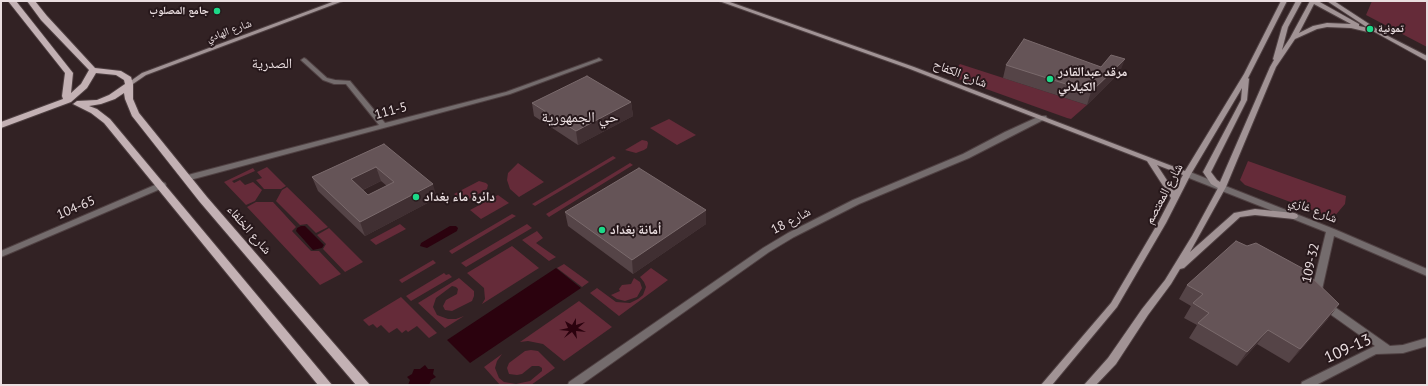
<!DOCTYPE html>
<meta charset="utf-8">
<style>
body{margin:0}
#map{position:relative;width:1428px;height:386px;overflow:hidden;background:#322224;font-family:"PT Sans",sans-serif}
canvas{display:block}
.frame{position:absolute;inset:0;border:2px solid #eadee0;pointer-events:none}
</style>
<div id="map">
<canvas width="1428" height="386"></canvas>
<div class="frame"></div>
</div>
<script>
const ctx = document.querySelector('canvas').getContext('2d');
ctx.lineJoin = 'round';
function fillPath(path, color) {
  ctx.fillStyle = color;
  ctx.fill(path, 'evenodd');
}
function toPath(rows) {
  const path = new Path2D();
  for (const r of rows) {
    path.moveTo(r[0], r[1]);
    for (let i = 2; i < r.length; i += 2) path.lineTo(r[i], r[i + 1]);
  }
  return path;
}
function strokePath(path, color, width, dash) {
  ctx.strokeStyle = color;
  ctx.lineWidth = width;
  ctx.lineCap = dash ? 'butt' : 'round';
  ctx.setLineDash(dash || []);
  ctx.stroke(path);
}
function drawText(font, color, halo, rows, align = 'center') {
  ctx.font = font + ' "PT Sans","Noto Naskh Arabic",sans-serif';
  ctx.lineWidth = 4;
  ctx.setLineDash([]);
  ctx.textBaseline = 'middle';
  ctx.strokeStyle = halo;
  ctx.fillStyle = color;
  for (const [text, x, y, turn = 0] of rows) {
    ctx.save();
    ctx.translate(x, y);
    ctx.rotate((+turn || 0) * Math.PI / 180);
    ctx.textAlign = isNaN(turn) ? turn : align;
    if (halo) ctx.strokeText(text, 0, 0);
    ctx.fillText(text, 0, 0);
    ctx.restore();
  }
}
const green = toPath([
 [1372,1,1427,1,1427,47,1366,15],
 [960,64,1087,105,1071,119,1067,118,950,76],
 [669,119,696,135,677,145,650,128],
 [642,140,647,141,648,143,647,148,644,150,636,153,625,150],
 [613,156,616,158,535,206,532,204],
 [1248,161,1346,196,1345,204,1333,218,1245,185,1240,180],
 [518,163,544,182,519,197,510,189,507,180,508,173],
 [630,163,633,165,549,217,546,214],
 [267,167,286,186,281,189,264,189,256,180,262,178,257,172],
 [253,168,255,171,232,181,234,183,240,180,245,185,253,182,262,190,255,201,246,205,224,182],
 [479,181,486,183,488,185,487,189,464,202,454,194],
 [287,187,328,227,316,233,307,224,300,225,276,201,282,190],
 [498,195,509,203,481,219,470,210],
 [256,202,273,202,296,227,292,231,311,251,319,251,341,274,320,285,247,207],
 [512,214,516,216,452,254,449,251],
 [400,224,406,229,376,245,370,240],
 [527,224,532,228,466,267,461,263],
 [329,228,363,262,345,272,323,249,326,244,317,235],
 [537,231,543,238,536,243,556,257,549,261,522,240],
 [512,246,539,268,482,304,485,299,484,288,467,273],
 [433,260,436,263,402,283,399,280],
 [564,264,589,282,582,287,557,268],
 [651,268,668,280,619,316,590,293,597,288,616,302,630,303,638,299,643,295,646,287,644,282,640,277],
 [444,273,446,275,449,274,452,277,411,301,406,296],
 [459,278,474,291,474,296,472,301,452,311,445,310,443,306,446,300,457,294,458,289,456,287,452,286,436,298,433,307,437,315,448,319,456,319,464,316,445,328,418,303],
 [634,278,640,282,642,288,637,297,625,301,617,299,611,295,620,291,619,289,622,285,631,284],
 [401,297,437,333,429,338,417,326,408,332,406,330,402,333,397,328,389,333,381,325,377,328,373,324,369,326,363,320],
 [579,301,612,327,564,361,543,344,528,341,520,342],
 [531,350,538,351,555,368,531,385,500,385,484,367,502,354,497,361,495,368,499,378,504,382,516,384,530,381,542,371,542,368,539,366,532,366,522,374,517,375,509,374,507,368,509,363,525,351]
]);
const water = toPath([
 [301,226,305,226,324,245,322,248,313,250,296,231,297,228],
 [450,226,456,226,458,228,457,231,427,248,420,246,421,243],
 [556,268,581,288,470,363,447,340],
 [576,318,576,325,585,322,578,328,586,332,576,331,577,339,572,332,564,338,569,331,559,330,568,328,565,321,572,325],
 [425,365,428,369,434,369,433,374,436,377,431,380,429,385,408,385,410,380,407,377,412,374,414,369,420,369]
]);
const street = toPath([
 [304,58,306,59,327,78,335,80,350,81,385,123,506,92,597,59,599,58,602,60,510,94,190,180,184,180,183,178,184,176,379,125,346,84,334,84,323,80,302,61,301,60,304,58],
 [1040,116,1046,116,1047,118,969,158,859,204,794,237,769,252,581,385,568,385,569,382,763,248,788,233,853,200,963,154,1005,132,1040,116],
 [1184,172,1190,172,1334,229,1427,269,1427,276,1334,236,1321,294,1319,296,1316,297,1313,296,1311,294,1326,232,1184,176,1183,174,1184,172],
 [162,182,165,183,166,185,165,187,1,257,1,251,162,182],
 [1326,302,1329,303,1390,346,1403,345,1427,338,1427,346,1403,353,1376,354,1316,385,1301,385,1302,382,1375,346,1323,309,1321,306,1323,303,1326,302]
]);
const secondary = toPath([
 [335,1,343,1,146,75,130,86,128,87,125,85,142,73,335,1],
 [719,1,727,1,914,67,1185,171,1244,74,1281,1,1287,1,1248,78,1249,79,1247,100,1211,172,1217,180,1220,182,1270,67,1274,60,1273,59,1282,27,1296,1,1302,1,1288,27,1282,50,1290,38,1310,1,1318,1,1359,24,1359,26,1368,28,1327,1,1334,1,1386,35,1427,56,1427,61,1371,30,1368,32,1351,28,1327,27,1317,29,1295,39,1276,67,1226,187,1190,252,1234,213,1255,209,1294,213,1297,214,1298,216,1297,218,1294,219,1255,215,1240,217,1184,268,1180,269,1171,284,1148,315,1116,364,1096,385,1084,385,1108,358,1142,309,1165,280,1192,236,1218,188,1211,184,1203,172,1241,100,1242,88,1191,174,1166,223,1117,307,1052,385,1041,385,1111,303,1158,223,1171,198,1147,161,910,69,719,1],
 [1314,4,1351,24,1327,23,1313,26,1299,33,1314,4],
 [1157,165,1183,175,1174,191,1157,165]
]);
const primary = toPath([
 [8,1,16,1,73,73,71,93,81,84,89,70,41,20,27,1,35,1,47,16,95,68,121,71,131,77,133,84,133,99,139,113,207,197,370,385,356,385,199,201,132,116,125,99,124,93,115,99,101,104,89,106,97,109,110,119,332,385,318,385,104,123,91,113,73,104,77,101,97,100,109,95,125,84,124,80,116,75,96,73,87,88,71,102,1,128,1,122,63,99,62,96,65,73,8,1]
]);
const wall = toPath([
 [1006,65,1101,67,1120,72,1087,105,1003,78],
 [631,102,633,116,578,145,534,116,532,103],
 [384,144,437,198,365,236,318,191,312,177],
 [381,181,387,186,368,195,363,190],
 [706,210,706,224,633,274,568,226,565,212],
 [1187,285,1328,319,1289,363,1257,344,1237,366,1189,338,1197,325,1184,318,1191,306,1179,299]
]);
const shadedWall = toPath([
 [1125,59,1120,72,1087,105,1091,92],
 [631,102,633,116,578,145,576,131],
 [376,167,381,181,356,193,351,179],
 [433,184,437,198,365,236,360,222],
 [706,210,706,224,633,274,632,260],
 [1339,304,1328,319,1289,363,1300,349],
 [1268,330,1257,344,1237,366,1247,352]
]);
const building = toPath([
 [1024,39,1101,67,1111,55,1125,59,1091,92,1006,65,1024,39],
 [587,76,631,102,576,131,532,103,587,76],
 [384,144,433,184,360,222,312,177,384,144],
 [376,167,394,182,368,195,351,179,376,167],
 [639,168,706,210,632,260,565,212,639,168],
 [1236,241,1247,246,1256,243,1302,268,1339,304,1300,349,1268,330,1247,352,1198,323,1209,313,1193,303,1203,294,1187,285,1236,241]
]);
const markers = [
 [217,11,4,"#1cd988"],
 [1370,29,4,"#1cd988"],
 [1050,79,4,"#1cd988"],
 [416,197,4,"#1cd988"],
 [602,230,4,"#1cd988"]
];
const farPoinames = [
 ["جامع المصلوب",209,11],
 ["تمونية",1378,29,"left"]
];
const farStreetnames = [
 ["شارع الهادي",229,31,-20]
];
const poiNames = [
 ["مرقد عبدالقادر",1058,72],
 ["الكيلاني",1058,87],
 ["دائرة ماء بغداد",424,197],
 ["أمانة بغداد",610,230]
];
const streetNames = [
 ["شارع الكفاح",960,74,21],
 ["111-5",391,111,-15],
 ["شارع المعتصم",1164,194,-62],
 ["104-65",76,208,-23],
 ["شارع غازي",1313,210,22],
 ["شارع 18",791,221,-28],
 ["شارع الخلفاء",249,230,49],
 ["109-32",1311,263,-77]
];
const neighbourhoodNames = [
 ["الصدرية",272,64]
];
const quarterNames = [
 ["حي الجمهورية",580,118]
];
const nearStreetnames = [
 ["109-13",1348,349,-24]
];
fillPath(green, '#652b39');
fillPath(water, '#2b020e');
strokePath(street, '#4f4042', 2);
strokePath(secondary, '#4f4042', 2);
strokePath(primary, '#4f4042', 2);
fillPath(street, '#746c6d');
fillPath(secondary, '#a19395');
fillPath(primary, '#c3b1b4');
fillPath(wall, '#554447');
fillPath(shadedWall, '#402f32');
fillPath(building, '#655457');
strokePath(building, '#7a6a6c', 1);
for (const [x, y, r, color] of markers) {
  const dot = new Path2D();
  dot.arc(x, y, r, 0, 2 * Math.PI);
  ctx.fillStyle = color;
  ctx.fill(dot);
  strokePath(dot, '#27181b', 1.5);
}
drawText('bold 11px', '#eadee0', '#27181b', farPoinames, 'right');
drawText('11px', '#eadee0', '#27181b', farStreetnames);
drawText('bold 13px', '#eadee0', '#27181b', poiNames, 'left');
drawText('13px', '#eadee0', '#27181b', streetNames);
drawText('14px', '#eadee0', '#27181b', neighbourhoodNames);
drawText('15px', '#eadee0', '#27181b', quarterNames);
drawText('16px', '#eadee0', '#27181b', nearStreetnames);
</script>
